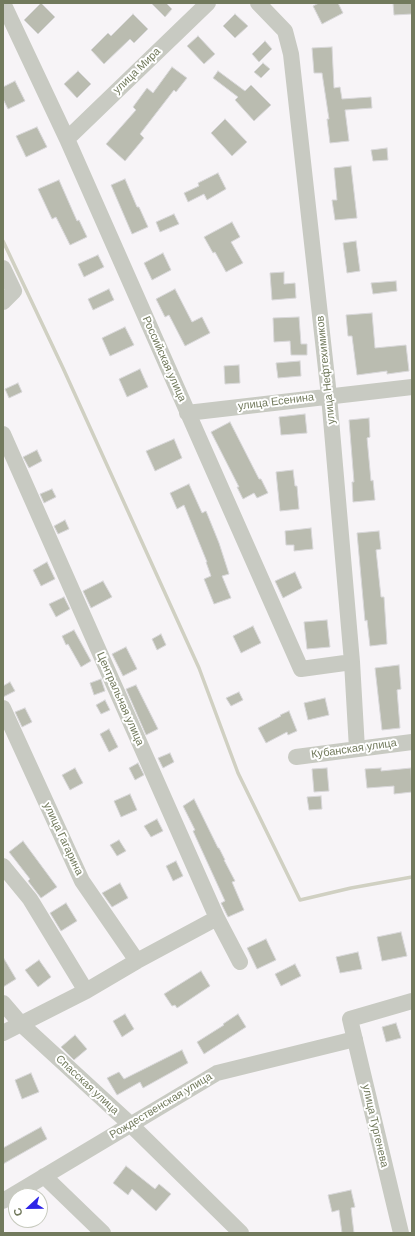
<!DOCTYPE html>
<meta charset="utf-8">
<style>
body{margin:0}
#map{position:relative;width:415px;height:1236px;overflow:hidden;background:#f7f4f7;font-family:Arial,sans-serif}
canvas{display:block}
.frame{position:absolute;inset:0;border:4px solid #727a5d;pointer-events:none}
.north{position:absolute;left:8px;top:1188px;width:40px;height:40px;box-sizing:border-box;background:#fff;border:1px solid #c7cabe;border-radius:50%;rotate:248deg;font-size:11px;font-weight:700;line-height:16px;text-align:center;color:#727a5d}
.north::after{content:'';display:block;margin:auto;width:14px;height:18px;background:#2e24e7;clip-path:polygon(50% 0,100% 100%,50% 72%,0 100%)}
</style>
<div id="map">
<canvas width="415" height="1236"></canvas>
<div class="frame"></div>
<div class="north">С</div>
</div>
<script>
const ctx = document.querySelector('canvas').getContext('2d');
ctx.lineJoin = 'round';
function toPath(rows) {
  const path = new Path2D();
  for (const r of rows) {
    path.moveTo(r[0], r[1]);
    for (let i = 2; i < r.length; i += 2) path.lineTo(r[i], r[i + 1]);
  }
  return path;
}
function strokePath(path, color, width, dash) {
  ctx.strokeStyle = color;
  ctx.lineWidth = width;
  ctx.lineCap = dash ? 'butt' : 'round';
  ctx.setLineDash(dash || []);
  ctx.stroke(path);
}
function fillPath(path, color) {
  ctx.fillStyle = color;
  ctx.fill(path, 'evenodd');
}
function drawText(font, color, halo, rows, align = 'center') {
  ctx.font = font + ' Arial,sans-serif';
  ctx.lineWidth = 4;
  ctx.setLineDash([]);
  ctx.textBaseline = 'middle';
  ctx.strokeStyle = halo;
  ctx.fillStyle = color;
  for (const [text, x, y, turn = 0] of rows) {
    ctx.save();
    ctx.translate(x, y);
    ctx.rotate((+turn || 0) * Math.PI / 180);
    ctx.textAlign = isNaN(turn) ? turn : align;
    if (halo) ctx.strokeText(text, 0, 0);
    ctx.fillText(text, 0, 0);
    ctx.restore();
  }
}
const stream = toPath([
 [3,241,63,368,199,668,238,773,300,900,351,888,412,877]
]);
const building = toPath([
 [41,3,55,17,38,34,24,20,41,3],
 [151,3,166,3,172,9,165,17,151,3],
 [319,3,338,3,343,13,322,24,313,6,319,3],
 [393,3,412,3,412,14,394,15,393,3],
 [133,14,148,29,134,43,130,39,104,64,91,50,108,33,111,36,133,14],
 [235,14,248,26,235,38,223,26,235,14],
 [198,36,215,54,204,64,187,46,198,36],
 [265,41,272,49,259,62,252,54,265,41],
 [332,47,334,88,340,87,342,99,371,97,372,108,345,110,349,141,330,143,327,119,329,119,322,73,314,73,312,48,332,47],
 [263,63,270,69,261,78,254,72,263,63],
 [172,67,187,78,176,92,174,90,140,134,144,138,125,161,106,144,136,110,133,107,147,88,153,93,172,67],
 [78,71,91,84,77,98,64,84,78,71],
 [218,71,245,91,251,85,271,105,254,121,235,100,238,97,213,78,218,71],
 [15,81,25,101,8,109,3,99,3,87,15,81],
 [225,119,247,142,232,156,211,133,225,119],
 [37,127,47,147,26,157,16,136,37,127],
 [387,148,388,160,373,161,371,150,387,148],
 [351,166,357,218,335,220,332,200,337,200,334,168,351,166],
 [218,173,226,189,207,200,204,194,188,202,184,193,199,186,198,183,218,173],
 [125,179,137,207,139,207,148,227,132,234,111,185,125,179],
 [59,180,77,221,79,220,87,237,70,245,56,217,52,219,38,189,59,180],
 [174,214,179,224,160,232,156,222,174,214],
 [232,222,240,237,231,242,243,263,226,272,215,252,213,253,204,237,232,222],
 [356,241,360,271,347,273,343,243,356,241],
 [163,253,171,270,152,280,144,263,163,253],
 [98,255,104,267,84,277,78,264,98,255],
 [284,272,284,284,295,283,296,298,272,300,270,273,284,272],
 [396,281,397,291,373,294,371,283,396,281],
 [109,289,114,300,93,310,88,299,109,289],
 [175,289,192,322,202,317,210,333,185,346,169,315,165,317,156,299,175,289],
 [372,313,375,348,406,345,409,371,387,374,387,371,357,375,352,336,348,336,346,315,372,313],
 [299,317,301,344,307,344,307,355,291,355,290,341,274,342,273,318,299,317],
 [125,327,134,345,110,356,102,338,125,327],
 [300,361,301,376,278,378,276,363,300,361],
 [239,365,240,383,225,384,224,366,239,365],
 [140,369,148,387,127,397,119,379,140,369],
 [18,383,22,392,9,398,5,389,18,383],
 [305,414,307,433,281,435,279,417,305,414],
 [369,418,370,437,367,438,371,481,373,480,375,500,353,502,352,482,354,482,349,420,369,418],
 [230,422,259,479,261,479,268,493,257,498,254,493,243,499,237,487,239,487,211,432,230,422],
 [174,439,182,458,155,471,146,451,174,439],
 [37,450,42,461,29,468,23,457,37,450],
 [293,470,295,486,297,486,299,509,280,511,276,472,293,470],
 [189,484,202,513,206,511,219,543,229,574,222,576,231,598,214,604,204,579,211,576,206,562,207,562,184,505,177,509,170,493,189,484],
 [52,489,56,497,44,503,40,494,52,489],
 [65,520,69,529,58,534,54,526,65,520],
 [311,528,313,549,294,551,294,545,286,545,285,531,311,528],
 [379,531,381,549,376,550,381,597,384,597,387,644,370,646,367,620,365,621,357,533,379,531],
 [47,562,55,579,41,586,33,570,47,562],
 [295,572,302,588,283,598,275,581,295,572],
 [103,581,112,597,91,608,83,591,103,581],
 [64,597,70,609,56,617,49,604,64,597],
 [327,620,330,647,307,649,304,622,327,620],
 [253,626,261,643,241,653,233,636,253,626],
 [74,630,91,661,81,667,68,644,66,645,62,636,74,630],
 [161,634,166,645,157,650,152,639,161,634],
 [126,647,137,669,123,676,112,654,126,647],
 [399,665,401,689,397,690,400,728,382,730,375,668,399,665],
 [101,679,105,691,94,695,90,683,101,679],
 [10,682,15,691,3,697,3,686,10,682],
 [136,685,158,729,146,735,126,689,136,685],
 [239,692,243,700,231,706,226,698,239,692],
 [325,698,329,715,308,720,304,703,325,698],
 [105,700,110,710,101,714,96,705,105,700],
 [25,708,32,722,22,727,15,712,25,708],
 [289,711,297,731,288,735,287,732,266,743,258,728,281,716,280,715,289,711],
 [109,729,118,747,109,752,100,734,109,729],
 [170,753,174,762,163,768,158,758,170,753],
 [138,763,144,775,135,780,129,768,138,763],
 [75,768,83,783,70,790,62,775,75,768],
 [327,768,329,791,314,792,312,769,327,768],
 [381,768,381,771,411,768,412,792,394,794,394,786,367,788,365,769,381,768],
 [130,794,137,810,121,817,114,801,130,794],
 [321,796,322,809,309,810,307,797,321,796],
 [194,799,218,848,219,848,225,860,224,860,235,881,232,882,244,910,228,917,221,903,225,901,193,831,195,830,183,806,194,799],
 [157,819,163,831,151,837,144,826,157,819],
 [119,840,126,851,117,856,110,845,119,840],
 [23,841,57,887,41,898,28,881,30,879,9,852,23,841],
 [176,861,183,876,173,881,166,866,176,861],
 [120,883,128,898,112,907,102,893,120,883],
 [66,903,77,921,61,931,50,913,66,903],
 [401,932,407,956,382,961,377,937,401,932],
 [266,939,276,960,257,969,247,948,266,939],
 [358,952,362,969,340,973,336,957,358,952],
 [3,957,16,979,3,987,3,957],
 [39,960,51,977,38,987,25,970,39,960],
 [295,964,301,976,281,986,275,974,295,964],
 [201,971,210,986,177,1008,175,1005,172,1006,164,994,201,971],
 [125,1014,134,1029,122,1037,113,1021,125,1014],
 [238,1014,246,1027,204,1054,197,1042,224,1025,223,1024,238,1014],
 [396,1023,401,1038,386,1042,382,1027,396,1023],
 [75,1035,87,1049,74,1060,61,1047,75,1035],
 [182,1050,188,1063,143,1088,140,1082,117,1095,107,1078,119,1072,124,1079,182,1050],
 [31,1073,39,1092,22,1099,15,1080,31,1073],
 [41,1127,47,1139,3,1164,3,1148,41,1127],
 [126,1166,155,1189,159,1184,171,1194,156,1211,132,1189,128,1195,113,1183,126,1166],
 [351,1190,355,1207,351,1208,354,1233,342,1233,339,1210,332,1212,328,1195,351,1190]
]);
const minor = toPath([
 [3,3,67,139,301,669,352,662],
 [258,3,285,31,291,54,329,396,352,662,357,749],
 [67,139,208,3],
 [3,268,14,291,3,302],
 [187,413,412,387],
 [3,434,217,918,240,962],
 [3,708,82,881,137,961],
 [296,757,412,742],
 [3,866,30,899,86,991],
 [3,1003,21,1024,130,1124,241,1233],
 [3,1033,86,991,137,961,217,918],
 [44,1176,103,1233],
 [3,1201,217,1073,355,1039],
 [401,1233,350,1019,412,1001]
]);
const streetNames = [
 ["улица Мира",137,71,-44],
 ["Российская улица",164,359,66],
 ["улица Нефтехимиков",326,370,-96],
 ["улица Есенина",276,402,-7],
 ["Центральная улица",120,699,66],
 ["Кубанская улица",354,749,-8],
 ["улица Гагарина",63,839,65],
 ["Спасская улица",87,1085,43],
 ["Рождественская улица",161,1106,-31],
 ["улица Тургенева",375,1126,77]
];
strokePath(stream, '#d0d0c2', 3.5);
fillPath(building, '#babcb0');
strokePath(building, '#d8d7d9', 1);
strokePath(minor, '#c8cac2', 16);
drawText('11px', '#727a5d', '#fff', streetNames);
</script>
